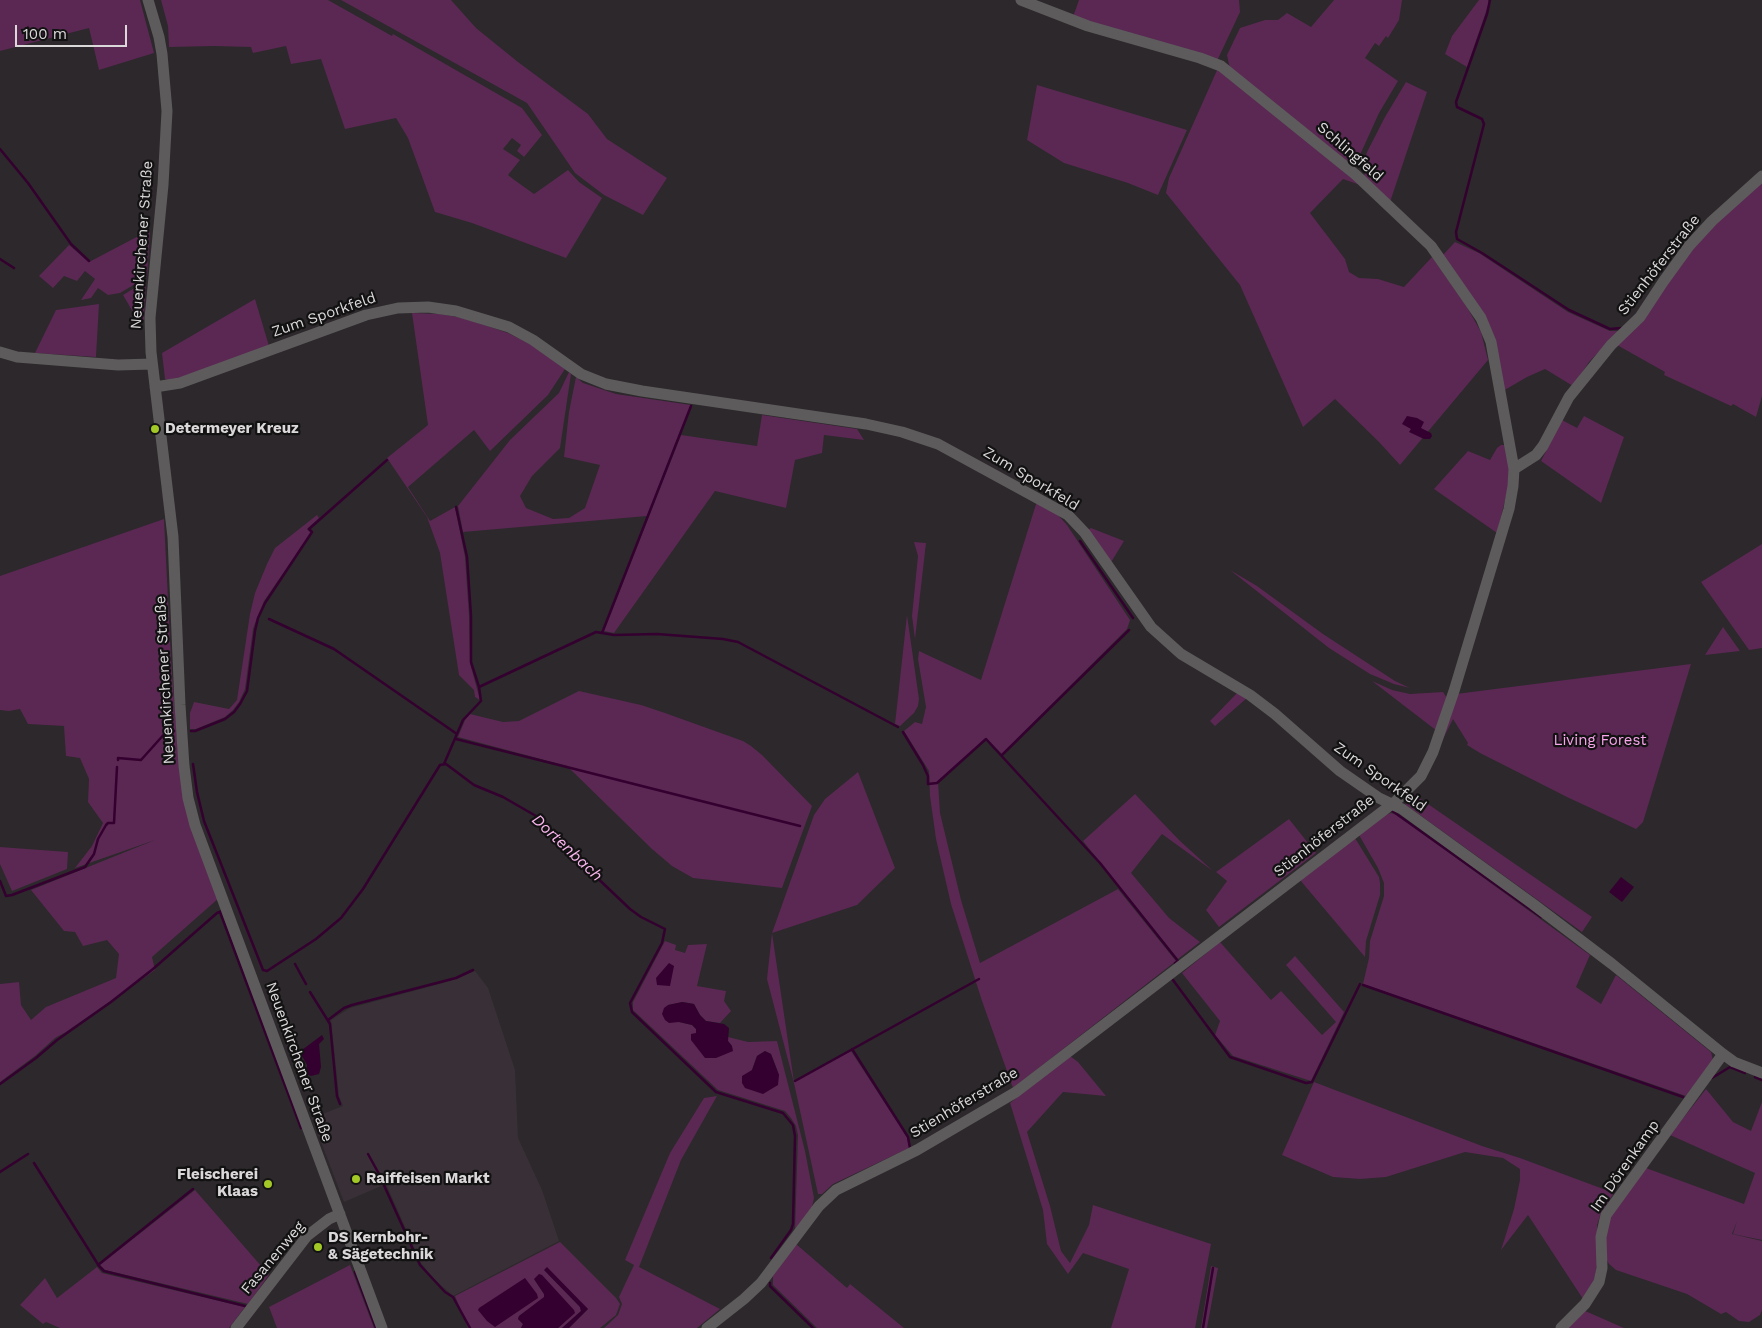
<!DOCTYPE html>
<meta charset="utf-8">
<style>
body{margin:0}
#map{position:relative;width:1762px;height:1328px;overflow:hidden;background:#2c282b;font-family:"Work Sans",sans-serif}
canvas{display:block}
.scale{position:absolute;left:15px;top:25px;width:112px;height:22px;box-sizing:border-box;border:2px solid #dbd8da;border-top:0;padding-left:6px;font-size:15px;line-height:18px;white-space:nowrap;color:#dbd8da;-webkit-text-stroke:4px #131213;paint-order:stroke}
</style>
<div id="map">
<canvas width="1762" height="1328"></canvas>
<div class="scale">100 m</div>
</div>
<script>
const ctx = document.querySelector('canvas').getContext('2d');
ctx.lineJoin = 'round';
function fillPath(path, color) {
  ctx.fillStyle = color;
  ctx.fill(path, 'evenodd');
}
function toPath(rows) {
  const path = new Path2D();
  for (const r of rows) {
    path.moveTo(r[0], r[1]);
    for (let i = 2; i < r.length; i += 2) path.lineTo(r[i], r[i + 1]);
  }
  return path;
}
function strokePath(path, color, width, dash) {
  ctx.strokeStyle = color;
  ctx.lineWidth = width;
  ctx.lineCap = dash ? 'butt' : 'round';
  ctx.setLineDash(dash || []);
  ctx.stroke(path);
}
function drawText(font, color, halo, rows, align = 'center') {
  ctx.font = font + ' "Work Sans",sans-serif';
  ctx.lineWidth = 4.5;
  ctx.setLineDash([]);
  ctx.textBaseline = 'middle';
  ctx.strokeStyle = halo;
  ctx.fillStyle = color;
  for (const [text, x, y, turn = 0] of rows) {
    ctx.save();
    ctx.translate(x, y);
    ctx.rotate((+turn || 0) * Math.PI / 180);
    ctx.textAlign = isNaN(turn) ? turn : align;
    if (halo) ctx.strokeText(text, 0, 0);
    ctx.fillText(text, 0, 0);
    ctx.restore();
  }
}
const built = toPath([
 [475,971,488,988,515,1070,518,1138,542,1190,559,1241,453,1296,434,1279,421,1263,386,1184,344,1202,312,1118,343,1106,339,1096,331,1020,350,1008,443,983]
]);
const green = toPath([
 [0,0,140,0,154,53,99,70,89,28,0,51],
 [161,0,328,0,392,36,393,34,522,108,542,135,524,157,517,151,521,145,512,138,503,149,520,160,508,175,513,179,534,194,568,170,579,182,602,198,566,258,472,223,435,212,408,138,396,118,345,129,321,59,291,64,286,46,253,53,251,47,214,46,169,47,168,26],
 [341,0,451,0,476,28,518,62,588,114,607,139,667,178,643,215,604,195,575,173,527,103],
 [1079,0,1239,0,1240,12,1217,61,1073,17],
 [1334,0,1402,0,1399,20,1388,38,1386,36,1379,46,1375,43,1365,58,1398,81,1379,113,1355,166,1350,167,1230,69,1227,55,1240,28,1265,20,1278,20,1287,13,1311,27],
 [1479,0,1488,0,1489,3,1467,67,1445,54,1452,36],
 [1218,68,1360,185,1343,179,1310,213,1345,259,1349,272,1359,278,1378,279,1404,287,1432,257,1467,307,1481,332,1488,360,1400,465,1379,442,1335,399,1303,427,1240,285,1166,193,1169,178],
 [1406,82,1427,92,1390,202,1363,178,1365,173,1364,164,1367,152,1385,117],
 [1037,85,1187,130,1158,195,1128,183,1064,163,1027,140],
 [1762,178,1762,396,1756,417,1733,404,1731,406,1664,375,1665,372,1617,345,1697,241],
 [150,230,147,277,120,293,108,295,98,288,91,298,81,300,95,279,85,271,77,281,64,276,53,288,39,276,69,245,89,262],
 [1455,242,1479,253,1568,312,1610,331,1619,331,1589,362,1573,386,1545,369,1527,377,1503,391,1494,344,1442,256],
 [146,281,144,320,137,319,123,295],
 [255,299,269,346,189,376,168,380,165,379,162,353],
 [99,304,96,357,35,353,56,310],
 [412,313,440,314,463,318,508,333,530,344,565,369,548,395,490,451,474,430,408,487,430,521,455,507,465,557,469,615,470,663,480,700,475,697,474,690,459,675,440,553,427,517,387,458,428,425],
 [569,372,571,374,560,448,532,476,520,496,526,508,553,519,569,518,585,508,600,465,564,457,569,412,576,377,583,383,616,394,691,405,647,516,463,532,458,506,510,440,559,393],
 [762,415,857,429,864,440,824,435,822,453,795,460,786,508,715,491,614,633,604,631,681,435,757,446],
 [1584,416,1624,437,1601,503,1541,461,1562,420,1577,428],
 [1501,445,1505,445,1510,470,1509,484,1497,533,1434,489,1468,451,1490,460,1497,448],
 [1037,501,1055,512,1067,525,1130,620,1127,629,1002,754,986,738,938,781,940,813,961,900,980,963,1118,889,1176,961,1013,1088,982,1001,951,904,936,839,930,796,929,771,904,731,915,722,922,724,926,707,918,659,919,651,981,680],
 [317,515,319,518,307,529,311,533,264,601,257,618,253,629,245,689,239,702,233,710,225,717,196,729,190,729,190,713,194,702,229,709,237,700,250,614,255,593,267,564,275,548],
 [164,519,171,660,179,763,219,898,152,957,155,970,66,1032,55,1038,35,1056,0,1082,0,984,19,982,21,1005,31,1020,46,1007,116,978,119,954,107,940,83,946,75,932,64,931,31,890,155,840,75,868,92,846,103,823,88,802,89,779,80,758,66,756,64,726,28,724,20,709,9,711,0,710,0,576],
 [1091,528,1124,541,1110,564,1088,530],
 [914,542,926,543,915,639,912,616,918,556],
 [1762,544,1762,648,1749,650,1701,582],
 [1230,570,1257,586,1323,634,1395,681,1410,688,1394,684,1370,674,1329,648],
 [907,615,919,699,918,706,914,713,900,726,895,724],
 [1723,627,1740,651,1705,655],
 [1691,664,1643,822,1636,829,1569,798,1480,753,1467,745,1468,743,1453,719,1436,753,1456,694],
 [1372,681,1392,690,1410,694,1443,692,1447,698,1437,731],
 [579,691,641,705,665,713,743,741,751,746,762,755,812,806,782,888,693,878,672,866,652,849,567,766,458,737,465,720,470,714,503,722,519,721],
 [1238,692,1247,698,1215,726,1210,721],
 [858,772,895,868,857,905,772,933,794,1082,851,1051,907,1137,909,1148,833,1184,822,1194,818,1194,794,1083,767,979,772,933,814,815,825,799],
 [1412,793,1592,917,1582,932,1406,805,1405,801],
 [1135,794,1179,840,1213,871,1162,834,1131,873,1169,918,1200,942,1178,959,1083,841],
 [1391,813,1397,815,1590,955,1576,987,1601,1004,1616,975,1711,1052,1713,1060,1686,1096,1363,984,1369,958,1370,941,1384,896,1384,883,1378,868,1359,835,1385,815],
 [1289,819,1316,853,1219,927,1206,910,1227,881,1216,872],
 [1355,838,1379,877,1380,883,1380,895,1366,941,1365,957,1300,880],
 [0,847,68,852,67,869,12,891,0,864],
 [665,941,676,945,675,950,685,953,688,945,707,944,697,986,726,991,724,1001,731,1011,720,1023,706,1021,700,1015,694,1004,683,1002,668,1005,669,1022,679,1022,692,1025,696,1029,696,1033,732,1046,728,1041,728,1037,748,1042,777,1041,805,1151,814,1198,812,1207,795,1230,798,1135,796,1126,791,1118,785,1111,718,1090,633,1010,633,1002],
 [765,1051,771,1054,779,1075,752,1070,757,1056],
 [1220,942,1271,1000,1281,991,1322,1035,1336,1022,1286,965,1295,956,1344,1012,1311,1081,1233,1056,1215,1035,1220,1021,1182,973],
 [1070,1056,1078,1062,1106,1096,1063,1092,1027,1132,1050,1206,1061,1251,1070,1263,1089,1225,1093,1205,1211,1244,1195,1328,1111,1328,1129,1269,1083,1253,1068,1274,1047,1244,1043,1210,1010,1103],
 [1314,1082,1482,1146,1520,1158,1614,1193,1601,1213,1597,1225,1597,1265,1594,1280,1583,1299,1528,1215,1501,1250,1514,1209,1520,1180,1520,1169,1503,1158,1465,1152,1386,1177,1360,1179,1333,1177,1282,1155],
 [1706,1089,1733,1122,1751,1131,1762,1102,1762,1240,1733,1234,1737,1221,1732,1234,1762,1241,1762,1310,1760,1315,1749,1322,1739,1321,1726,1312,1721,1314,1687,1294,1616,1270,1609,1264,1604,1255,1608,1219,1646,1168,1744,1204,1755,1173,1670,1135],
 [717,1096,681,1160,639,1267,720,1309,697,1328,604,1328,618,1315,622,1304,619,1297,634,1265,625,1260,670,1153,704,1098],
 [195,1190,269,1275,248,1304,105,1270,100,1265],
 [560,1242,616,1298,620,1304,616,1315,600,1328,569,1328,588,1309,544,1270,580,1307,581,1311,562,1328,558,1328,574,1313,534,1279,544,1294,544,1298,519,1316,518,1319,523,1324,521,1328,468,1328,455,1296],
 [796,1244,847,1288,850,1284,904,1328,817,1328,773,1285,773,1276],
 [350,1265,374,1328,277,1328,269,1307],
 [1211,1266,1218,1268,1207,1328,1201,1328],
 [97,1267,102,1273,245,1307,229,1328,60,1328,46,1322,43,1324,20,1305,45,1278,57,1298],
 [1583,1310,1624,1328,1566,1328]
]);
const water = toPath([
 [1407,416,1417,418,1424,422,1421,428,1431,433,1432,436,1430,439,1424,439,1409,432,1411,429,1402,424],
 [1621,877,1634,887,1622,902,1609,892],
 [669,963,674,966,670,986,657,985,656,978],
 [682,1002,694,1004,700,1015,706,1021,724,1024,729,1028,728,1041,732,1046,733,1051,716,1058,705,1058,691,1040,691,1034,696,1033,696,1029,692,1025,679,1022,669,1023,665,1020,662,1014,664,1008,668,1005],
 [322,1035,324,1039,319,1044,321,1067,319,1074,311,1076,306,1074,307,1065,301,1054,302,1050],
 [765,1051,771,1054,779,1075,778,1085,763,1094,745,1088,742,1083,742,1076,752,1070,757,1056],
 [547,1267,588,1309,569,1328,562,1328,581,1311,580,1307,544,1270],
 [539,1274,542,1275,574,1310,575,1313,558,1328,521,1328,523,1324,518,1319,519,1316,544,1297,544,1294,534,1279],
 [525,1278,537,1294,538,1298,495,1327,487,1321,478,1310,479,1308]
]);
const stream = toPath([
 [1490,0,1487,14,1456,102,1457,107,1482,119,1484,124,1456,232,1457,239,1482,253,1569,310,1610,329,1621,328],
 [0,149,28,183,71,244,89,261],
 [0,259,14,268],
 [456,507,467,557,471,616,471,662,479,687],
 [1080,541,1133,618],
 [269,619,334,649,457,734],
 [602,633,691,406],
 [191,731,195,731,225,719,234,712,240,704,247,691,255,631,258,618,265,603,312,532,309,529,387,460],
 [903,732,923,765,928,776,928,784,937,783,986,739,1100,863,1178,961,1175,963],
 [456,739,800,826],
 [1002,755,1129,630],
 [118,760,118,758,141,760,167,731,174,731],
 [193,764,197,792,204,821,263,970,267,971,316,939,341,918,363,889,440,765,446,764,474,785,503,797,536,816,572,850,589,870,630,909,641,917,665,929,662,943,630,1003,632,1012,716,1092,783,1113,793,1125,795,1136,793,1224,791,1230,771,1258],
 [444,764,463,720,481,701,479,687,596,632,614,635,657,634,723,639,738,642,898,727],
 [1391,810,1541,917],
 [0,881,6,896,12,895,85,867,94,854,98,839,106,825,108,823,114,823,117,767],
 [220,912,301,1128],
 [295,964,306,984],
 [1173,980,1230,1057,1306,1083,1312,1082,1360,984],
 [1363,985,1683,1097],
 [310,992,330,1024,337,1096,340,1104],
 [328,1020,344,1008,352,1005,456,978,473,970],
 [852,1049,908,1137,910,1148],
 [1755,1077,1762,1080],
 [1712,1078,1730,1067,1745,1073],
 [795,1081,979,979],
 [0,1084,36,1058,57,1040,111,1002,153,969,217,913,222,911],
 [368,1154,379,1174],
 [34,1163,99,1266,104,1271,245,1306],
 [0,1172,28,1154],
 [383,1183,420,1265,445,1292,453,1297,470,1328],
 [98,1265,193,1189],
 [355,1272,376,1328],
 [770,1283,770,1286,813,1328],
 [1203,1328,1213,1268]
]);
const minor = toPath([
 [148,0,159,37,162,54,167,111,163,185,150,318,151,352,173,537,180,705,184,766,188,798,195,825,382,1328],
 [0,352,17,357,118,365,152,364],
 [155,387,180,383,366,315,398,308,428,307,456,311,509,327,533,340,581,374,606,384,642,391,866,424,902,432,938,444,1068,515,1085,533,1151,627,1181,654,1250,695,1275,714,1340,771,1379,798,1402,809,1533,904,1612,964,1723,1054,1734,1062,1762,1073],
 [1514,469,1536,455,1543,446,1569,397,1611,345,1640,317,1663,282,1689,246,1712,221,1762,176],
 [236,1328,307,1236,329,1219,340,1214],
 [707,1328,744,1299,761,1283,819,1206,836,1190,917,1150,1016,1092,1396,801,1421,776,1433,752,1454,691,1509,509,1513,486,1514,469,1491,342,1481,318,1431,246,1356,175,1221,66,1200,58,1088,26,1021,0],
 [1561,1328,1585,1304,1599,1282,1602,1268,1601,1237,1606,1215,1723,1054]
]);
const markers = [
 [155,429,5,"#a3c926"],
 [356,1179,5,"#a3c926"],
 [268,1184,5,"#a3c926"],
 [318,1247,5,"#a3c926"]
];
const streetNames = [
 ["Schlingfeld",1350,152,41],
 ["Neuenkirchener Straße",142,245,-86],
 ["Stienhöferstraße",1659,265,-52],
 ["Zum Sporkfeld",324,315,-19],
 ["Zum Sporkfeld",1031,479,31],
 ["Neuenkirchener Straße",165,680,-93],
 ["Zum Sporkfeld",1380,777,35],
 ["Stienhöferstraße",1324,836,-38],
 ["Neuenkirchener Straße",299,1062,70],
 ["Stienhöferstraße",964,1103,-31],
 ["Im Dörenkamp",1625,1166,-55],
 ["Fasanenweg",273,1258,-50]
];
const poiNames = [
 ["Determeyer Kreuz",165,429],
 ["Fleischerei",258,1175,"right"],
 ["Klaas",258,1192,"right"],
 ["Raiffeisen Markt",366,1179],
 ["DS Kernbohr-",328,1238],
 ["& Sägetechnik",328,1255]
];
const parkNames = [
 ["Living Forest",1600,741]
];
const waterNames = [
 ["Dortenbach",567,848,43]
];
fillPath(built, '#393037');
fillPath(green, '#5a2853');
fillPath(water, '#34002f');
strokePath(stream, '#34002f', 2.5);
strokePath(minor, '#5d5b5c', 11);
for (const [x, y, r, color] of markers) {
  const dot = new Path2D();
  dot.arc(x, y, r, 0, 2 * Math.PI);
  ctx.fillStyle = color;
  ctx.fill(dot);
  strokePath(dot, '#131213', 2);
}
drawText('15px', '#dbd8da', '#131213', streetNames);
drawText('bold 15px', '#dbd8da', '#131213', poiNames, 'left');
drawText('15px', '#faa5ec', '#131213', parkNames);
drawText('italic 16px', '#fab6ee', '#131213', waterNames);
</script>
